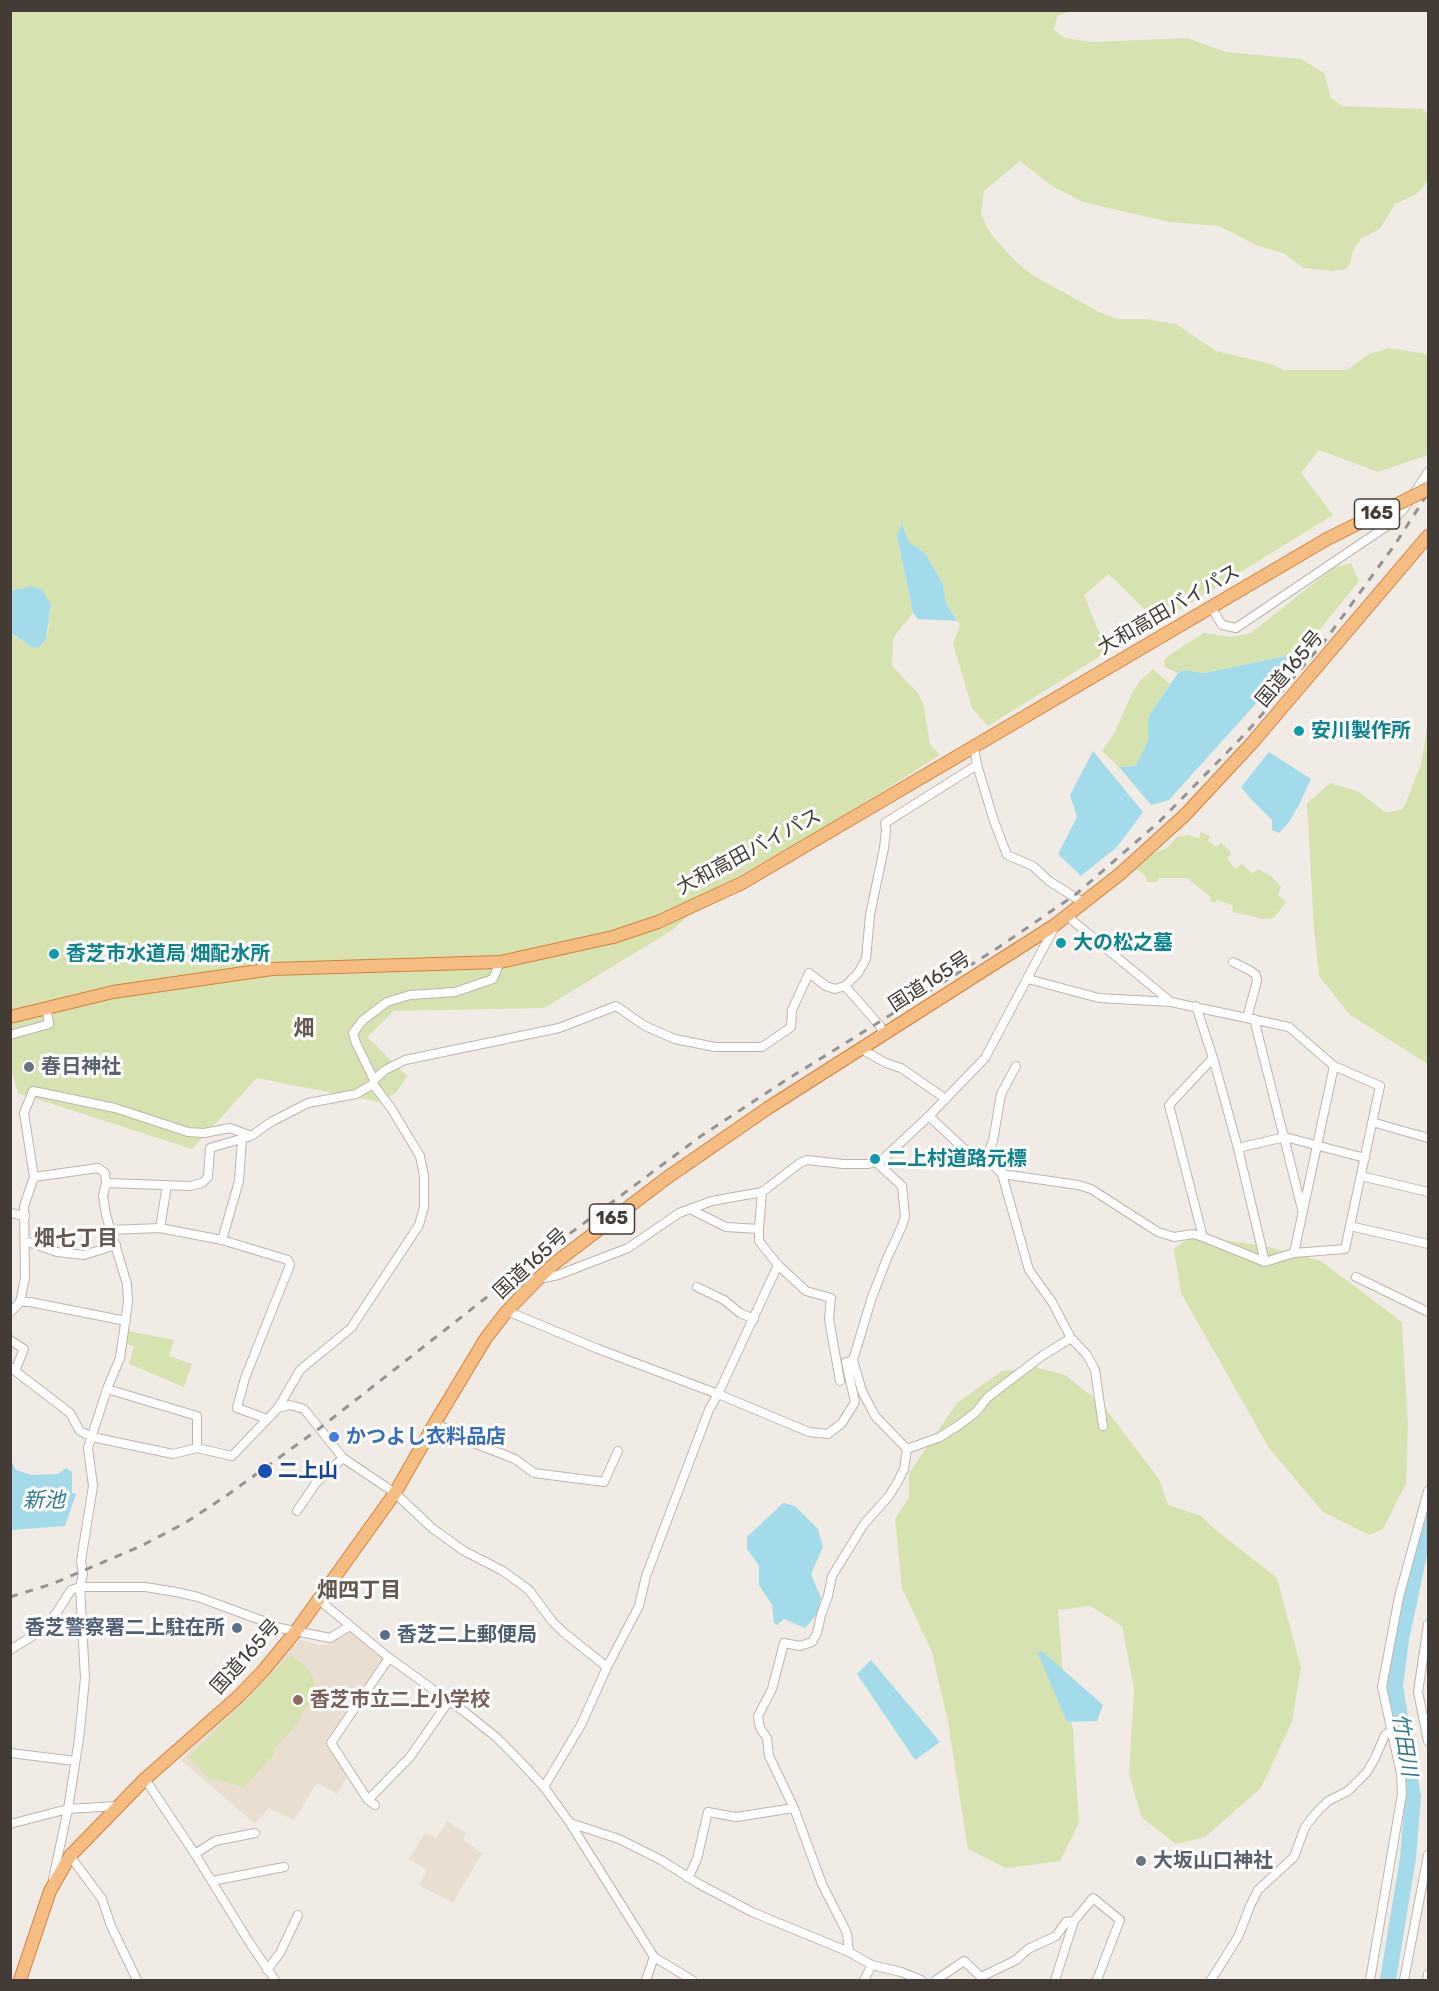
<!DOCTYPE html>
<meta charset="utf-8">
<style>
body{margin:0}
#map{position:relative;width:1439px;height:1991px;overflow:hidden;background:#f1ebe5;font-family:Rubik,sans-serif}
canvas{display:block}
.frame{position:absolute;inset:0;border:12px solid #433b35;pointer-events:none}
</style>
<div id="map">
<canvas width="1439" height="1991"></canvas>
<div class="frame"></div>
</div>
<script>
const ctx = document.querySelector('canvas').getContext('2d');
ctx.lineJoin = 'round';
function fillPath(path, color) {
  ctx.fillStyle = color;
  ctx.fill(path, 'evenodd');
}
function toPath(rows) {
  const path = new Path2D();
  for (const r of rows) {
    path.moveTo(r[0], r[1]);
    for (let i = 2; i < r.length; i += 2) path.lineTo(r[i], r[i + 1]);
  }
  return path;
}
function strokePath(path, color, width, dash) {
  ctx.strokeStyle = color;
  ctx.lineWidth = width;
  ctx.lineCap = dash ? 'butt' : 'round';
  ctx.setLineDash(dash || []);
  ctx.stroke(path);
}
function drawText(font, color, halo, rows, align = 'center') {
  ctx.font = font + ' Rubik,"Noto Sans JP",sans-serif';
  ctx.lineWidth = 6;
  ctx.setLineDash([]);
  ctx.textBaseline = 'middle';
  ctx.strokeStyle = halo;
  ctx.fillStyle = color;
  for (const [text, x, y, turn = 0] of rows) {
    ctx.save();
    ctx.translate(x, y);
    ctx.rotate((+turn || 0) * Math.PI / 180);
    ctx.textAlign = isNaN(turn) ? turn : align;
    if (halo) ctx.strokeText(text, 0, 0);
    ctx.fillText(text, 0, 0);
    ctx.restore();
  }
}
const education = toPath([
 [347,1630,385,1659,325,1742,347,1776,337,1794,317,1783,294,1820,269,1808,255,1824,181,1760,300,1640,326,1646],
 [447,1821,466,1833,463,1840,482,1853,453,1903,419,1885,427,1870,409,1859,425,1833,436,1838]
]);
const green = toPath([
 [11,11,1071,11,1057,16,1054,30,1065,38,1092,42,1187,38,1226,52,1301,59,1324,73,1331,98,1342,106,1422,109,1428,114,1428,178,1425,185,1415,195,1395,204,1380,229,1362,238,1353,250,1350,264,1346,269,1332,271,1304,268,1283,253,1256,245,1219,226,1169,222,1083,202,1052,186,1020,161,984,191,981,214,989,232,1017,263,1034,276,1099,312,1118,319,1146,319,1176,324,1216,351,1271,364,1284,370,1347,370,1369,354,1389,348,1428,354,1428,455,1378,472,1319,450,1301,473,1333,515,1158,623,1109,574,1084,595,1107,652,988,726,972,708,953,644,960,625,946,603,943,584,925,553,909,542,903,524,897,537,913,613,896,634,893,640,892,666,919,694,924,707,930,744,940,755,843,816,723,885,671,931,544,1008,394,1011,367,1037,407,1076,396,1093,378,1102,257,1078,192,1149,18,1093,10,1064,10,633,33,648,42,645,48,633,51,605,24,587,14,591,11,591],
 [1351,563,1359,581,1297,658,1290,655,1204,673,1184,670,1178,673,1165,667,1164,661,1169,655,1204,633,1231,637,1251,633,1333,568],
 [1153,669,1170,684,1150,714,1148,720,1148,740,1139,760,1135,766,1119,767,1102,751,1115,732,1132,693,1140,681],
 [1428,721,1428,1064,1350,1015,1319,976,1314,928,1307,804,1330,783,1359,792,1386,813,1403,809,1421,765],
 [1201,832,1210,836,1208,841,1217,847,1221,843,1229,850,1231,854,1227,858,1236,870,1241,864,1253,873,1258,869,1272,877,1281,887,1278,895,1286,902,1274,918,1263,919,1233,912,1232,905,1217,900,1214,903,1210,901,1211,897,1187,878,1159,878,1157,882,1147,882,1145,876,1135,868,1154,853,1167,848,1177,837,1189,835,1199,838],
 [1192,1236,1265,1246,1321,1261,1402,1322,1408,1425,1406,1484,1383,1529,1369,1535,1323,1512,1269,1448,1181,1293,1174,1249],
 [128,1331,174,1340,169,1356,192,1364,184,1387,129,1364,134,1346,126,1344],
 [1035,1367,1065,1375,1102,1404,1159,1479,1168,1505,1201,1516,1217,1531,1277,1578,1301,1668,1292,1722,1261,1788,1205,1837,1176,1844,1142,1818,1129,1775,1134,1688,1122,1626,1090,1606,1058,1610,1063,1674,1073,1730,1079,1823,1060,1861,1006,1868,968,1849,948,1722,932,1652,902,1588,895,1519,909,1497,909,1473,957,1403,1002,1371],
 [292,1656,307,1668,312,1676,317,1695,300,1715,300,1721,272,1751,274,1754,244,1787,209,1778,188,1758,288,1657]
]);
const water = toPath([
 [902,523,909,542,925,553,943,584,946,603,957,621,918,619,913,613,897,536],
 [31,586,42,589,51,605,46,639,40,647,33,648,11,633,11,591],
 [1290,655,1297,658,1169,800,1151,805,1119,767,1135,766,1139,760,1148,740,1148,720,1150,714,1178,673,1184,670,1204,673],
 [1093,751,1143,812,1117,847,1081,876,1058,854,1077,817,1070,795],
 [1269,752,1311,779,1299,805,1289,822,1279,833,1272,830,1272,820,1251,799,1241,787],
 [11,1461,16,1470,32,1475,58,1474,66,1468,72,1472,72,1493,76,1494,65,1526,11,1530],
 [783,1503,795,1506,818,1529,823,1547,811,1574,821,1598,817,1614,805,1628,784,1619,777,1625,774,1623,772,1605,759,1585,759,1566,747,1549,747,1537],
 [1037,1652,1043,1652,1103,1705,1097,1721,1067,1722],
 [871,1660,940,1742,915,1760,857,1674]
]);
const river = toPath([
 [1388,1980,1408,1858,1413,1797,1395,1686,1401,1639,1428,1512]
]);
const minor = toPath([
 [1211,607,1222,625,1236,628,1387,526,1403,510,1428,472],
 [974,747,977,765,994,821,1007,855,1033,866,1049,881,1084,903],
 [1233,962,1251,971,1256,975,1257,981,1247,1018],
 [1028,979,1099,998,1171,1002,1067,916],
 [845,986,880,1026,884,1034],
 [1171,1002,1289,1027,1334,1066,1380,1086,1345,1249,1294,1253,1265,1262,1203,1237,1169,1105,1213,1058],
 [1196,1006,1213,1058,1238,1148,1265,1262],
 [1254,1019,1302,1209],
 [10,1035,49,1024,46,1007],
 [861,1049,886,1063,901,1068,946,1099],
 [374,1080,356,1043,353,1033,363,1020,387,1002,410,995,455,992,493,979,500,962],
 [929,1116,963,1148,993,1165,1002,1174,1029,1270,1052,1302,1071,1338,1087,1355,1095,1370,1103,1426],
 [1372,1122,1428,1138],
 [1238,1148,1285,1137,1365,1158],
 [985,1160,993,1141,1001,1094,1016,1066],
 [1002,1174,1078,1185,1091,1189,1158,1232,1174,1237,1193,1234,1203,1237],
 [1361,1176,1428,1192],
 [34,1177,98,1168,105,1173,106,1183,103,1196,106,1215,127,1284,128,1302,120,1358,107,1389,88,1448,93,1486,81,1561,83,1574,80,1587,85,1678,79,1739,68,1809,53,1879],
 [106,1183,190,1186,202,1183,208,1177,210,1148,251,1136],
 [10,1213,25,1216],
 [1350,1226,1428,1244],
 [160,1228,167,1185],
 [759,1229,762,1192],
 [110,1230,160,1228,222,1240,288,1260,290,1265,245,1378,237,1408,267,1419],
 [222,1240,239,1181,242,1138],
 [25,1241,57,1252,84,1255,116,1245],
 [1294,1253,1334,1066],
 [778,1265,806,1291,831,1298,829,1319,840,1381],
 [1356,1277,1428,1312],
 [539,1279,558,1275,628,1248,679,1213,712,1201,762,1192,800,1163,807,1160,843,1164,868,1164,882,1160,929,1116,985,1058,1054,928],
 [697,1287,724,1300,740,1313,754,1319],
 [20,1302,30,1302,126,1321],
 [507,1311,598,1349,718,1394,809,1432,828,1434,842,1423,855,1402,846,1362,853,1360],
 [10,1313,20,1302,25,1278,24,1206,34,1177,24,1113,33,1091,115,1108,188,1132,204,1133,230,1128,251,1136,271,1122,308,1103,356,1094,373,1084,374,1080,385,1070,405,1060,559,1028,616,1006,645,1026,675,1039,715,1047,762,1047,791,1027,792,1010,809,973,826,986,835,989,845,986,858,973,866,959,870,915,884,848,886,830,885,823,977,765],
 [10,1340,24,1349,15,1371],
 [10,1367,70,1413,80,1431,92,1437,173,1454,197,1448,232,1456,278,1408,300,1370,351,1328,419,1225,424,1207,424,1176,420,1156,391,1108,373,1084],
 [107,1389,197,1416,197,1448],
 [278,1408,290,1405,304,1409,343,1458,395,1493,432,1528,464,1551,503,1571,529,1590,552,1621,563,1632,607,1667],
 [435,1423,474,1443,515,1459,534,1473,604,1482,618,1451],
 [907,1449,940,1437,959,1425,976,1412,988,1397,1042,1356,1071,1338],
 [297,1511,316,1483,343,1458],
 [319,1600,388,1657,466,1713,496,1737,517,1758,544,1787,570,1823,654,1957,692,1980],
 [1428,1624,1418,1692,1428,1741],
 [10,1650,42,1630,57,1612,71,1590,80,1587,145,1587,176,1592,198,1597,266,1622,275,1627,330,1638,350,1626],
 [10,1753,75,1761],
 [145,1779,195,1854,215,1841,255,1833],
 [544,1787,581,1725,607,1667,639,1606,646,1576,709,1410,718,1394,778,1265,759,1241,759,1229,726,1227,690,1209],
 [368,1800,410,1757,449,1701],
 [375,1805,368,1800,331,1743,389,1658],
 [794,1808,769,1756,767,1738,760,1728,758,1716,772,1689,784,1643,800,1646,812,1642,817,1633,821,1615,828,1596,832,1576,864,1524,889,1496,897,1483,904,1469,907,1449,875,1416,862,1391,853,1360,872,1297,888,1256,902,1226,905,1216,902,1186,877,1163],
 [570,1823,619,1839,661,1860,699,1884,752,1912,849,1952,872,1965],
 [10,1824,68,1809,117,1806],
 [195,1854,251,1945,275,1980],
 [70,1856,102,1899,111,1926,137,1980],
 [688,1878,697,1859,708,1812,736,1817,794,1808,822,1884,847,1933,849,1952],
 [212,1881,284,1867],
 [267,1970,280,1953,298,1915],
 [646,1980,654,1957],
 [864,1980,872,1965,901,1972,921,1980],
 [936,1980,964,1961,981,1977,1016,1960,1028,1949,1056,1936,1066,1922,1074,1921],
 [1055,1980,1074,1921,1093,1898,1120,1920,1097,1980],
 [1211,1980,1238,1937,1251,1904,1258,1890,1294,1857,1305,1827,1316,1813,1328,1801,1348,1791,1367,1772,1375,1758,1385,1735,1391,1730],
 [1370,1980,1402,1794,1401,1774,1382,1687,1399,1597,1428,1491],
 [1404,1980,1428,1855],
 [1427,1980,1428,1974]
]);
const trunk = toPath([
 [10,1017,113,992,272,969,500,962,613,937,658,922,742,883,1327,539],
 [20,1980,50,1891,70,1856,145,1779,238,1697,264,1670,296,1631,395,1493,439,1416,486,1338,507,1311,538,1279,555,1263,668,1177,768,1108,1055,925,1120,874,1185,815,1252,743,1428,536]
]);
const rail = toPath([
 [10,1597,52,1584,141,1546,185,1523,226,1496,320,1428,529,1264,701,1136,783,1082,993,951,1075,895,1159,822,1246,733,1324,642,1396,543,1428,493]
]);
const trunkBridge = toPath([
 [1327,539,1428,489]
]);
const markers = [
 [1299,731,6,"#0f9aa8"],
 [1061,943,6,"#0f9aa8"],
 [54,954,6,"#0f9aa8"],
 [29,1067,6,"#6b7280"],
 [875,1159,6,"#0f9aa8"],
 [334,1437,6,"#3f7fe0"],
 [265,1471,8,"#1a4fb4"],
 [237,1628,6,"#5c6f8a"],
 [385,1635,6,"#5c6f8a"],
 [298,1700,6,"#8d6e63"],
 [1141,1861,6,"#6b7280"]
];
const shields = [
 [1377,514,45],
 [612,1219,45]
];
const shieldNames = [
 ["165",1377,514],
 ["165",612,1219]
];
const streetNames = [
 ["大和高田バイパス",1169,610,-30],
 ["国道165号",1290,669,-50],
 ["大和高田バイパス",749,852,-28],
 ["国道165号",930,982,-33],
 ["国道165号",531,1264,-43],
 ["国道165号",246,1657,-48]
];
const cultureNames = [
 ["安川製作所",1311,731],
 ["大の松之墓",1073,943],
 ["香芝市水道局 畑配水所",66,954],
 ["二上村道路元標",887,1159]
];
const worshipNames = [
 ["春日神社",41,1067],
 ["大坂山口神社",1153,1861]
];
const shopNames = [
 ["かつよし衣料品店",346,1437]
];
const transitNames = [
 ["二上山",278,1471]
];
const serviceNames = [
 ["香芝警察署二上駐在所",225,1628],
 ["香芝二上郵便局",397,1635,"left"]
];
const educationNames = [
 ["香芝市立二上小学校",310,1700]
];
const neighbourhoodNames = [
 ["畑",304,1029],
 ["畑七丁目",76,1239],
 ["畑四丁目",359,1591]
];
const waterNames = [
 ["新池",44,1501],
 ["竹田川",1404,1745,81]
];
fillPath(education, '#eaded0');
fillPath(green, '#d6e3b0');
fillPath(water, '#a4dbeb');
strokePath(river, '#a4dbeb', 16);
strokePath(minor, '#bfb4ab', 10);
strokePath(trunk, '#d3813d', 14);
strokePath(minor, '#fff', 8);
strokePath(trunk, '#f6bd82', 12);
strokePath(rail, '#949494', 3, [8, 8]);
strokePath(trunkBridge, '#d3813d', 14, []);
strokePath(trunkBridge, '#f6bd82', 12);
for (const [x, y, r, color] of markers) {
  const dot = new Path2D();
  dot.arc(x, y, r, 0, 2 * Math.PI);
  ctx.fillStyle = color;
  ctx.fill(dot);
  strokePath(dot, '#fff', 2);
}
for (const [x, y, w] of shields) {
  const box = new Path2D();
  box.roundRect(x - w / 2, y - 15, w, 30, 4.5);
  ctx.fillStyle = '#fff';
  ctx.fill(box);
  strokePath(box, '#433b35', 1.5);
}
drawText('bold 18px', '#433b35', null, shieldNames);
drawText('20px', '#433b35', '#fff', streetNames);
drawText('bold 20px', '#0d838f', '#fff', cultureNames, 'left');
drawText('bold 20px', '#5b616d', '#fff', worshipNames, 'left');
drawText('bold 20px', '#366cbe', '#fff', shopNames, 'left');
drawText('bold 20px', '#164399', '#fff', transitNames, 'left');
drawText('bold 20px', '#4e5e75', '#fff', serviceNames, 'right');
drawText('bold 20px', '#785e54', '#fff', educationNames, 'left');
drawText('bold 21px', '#65574d', '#fff', neighbourhoodNames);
drawText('italic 21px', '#307a91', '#fff', waterNames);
</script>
